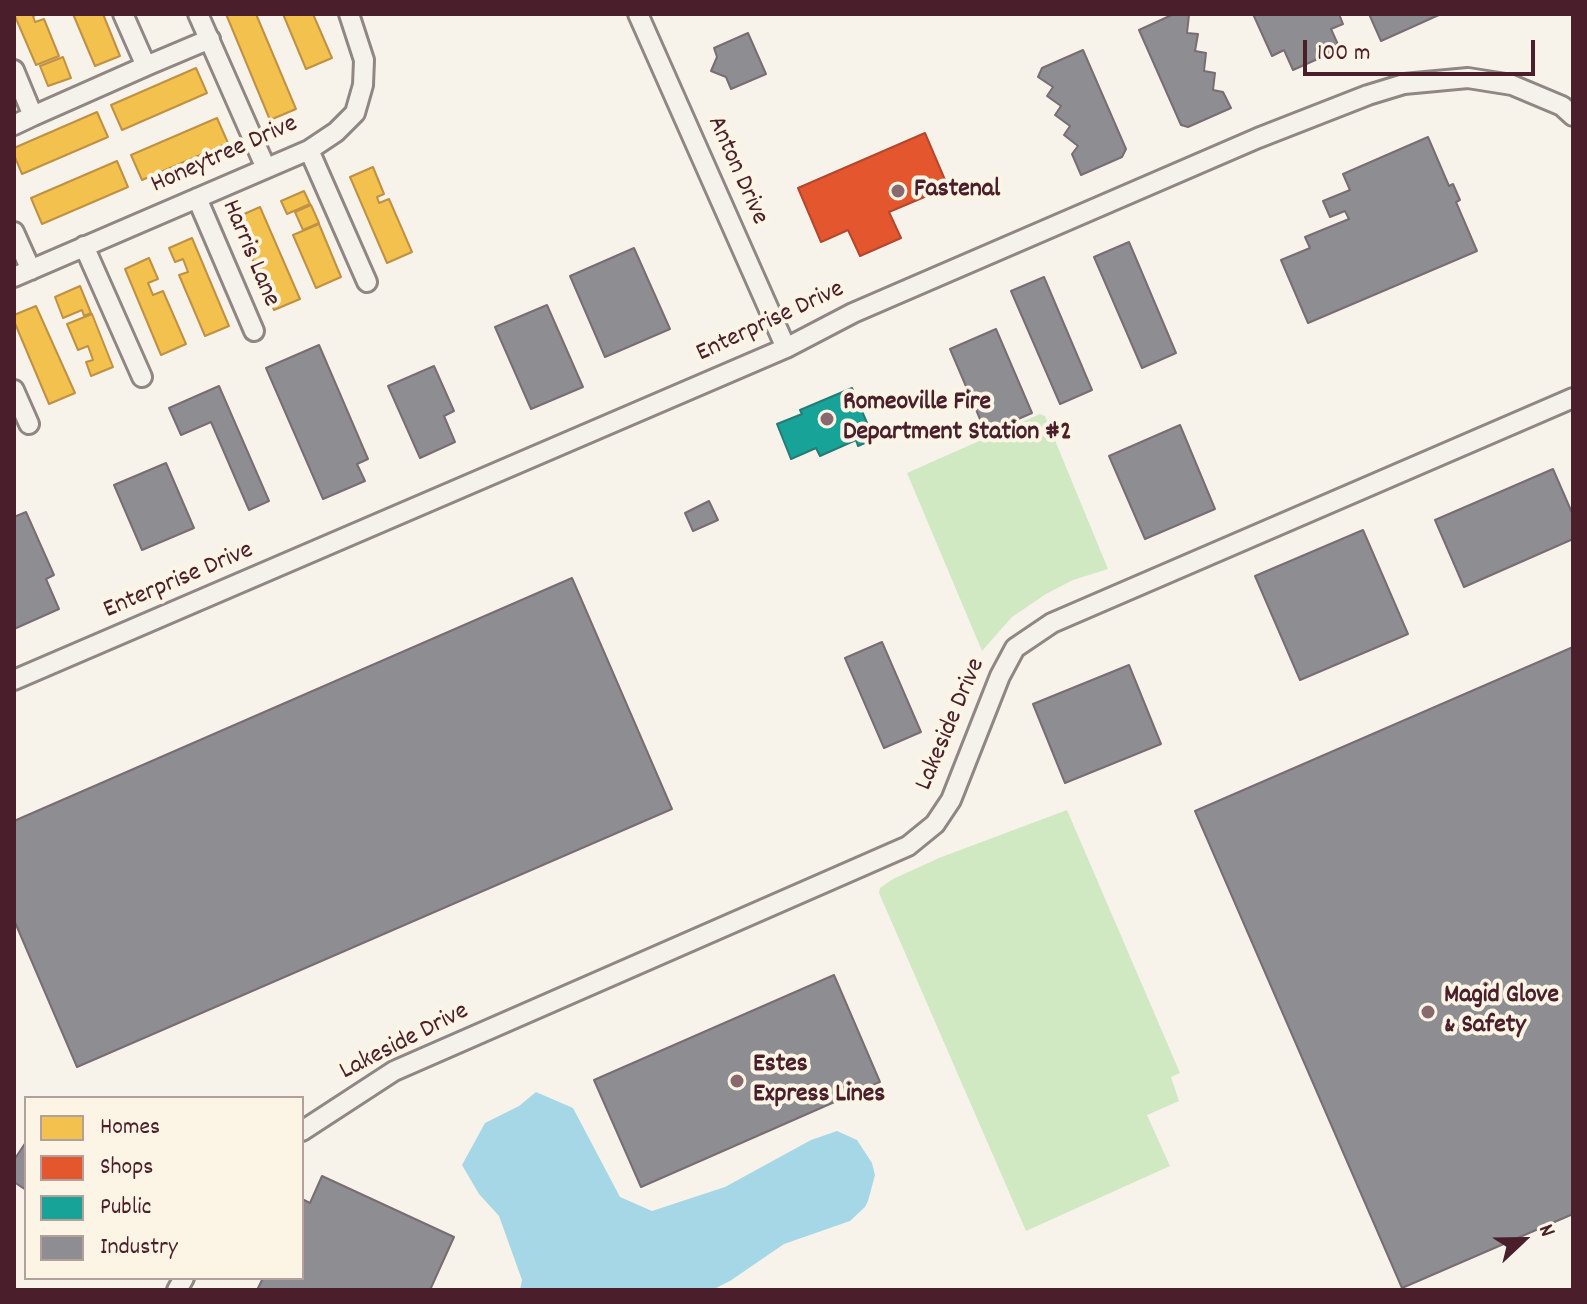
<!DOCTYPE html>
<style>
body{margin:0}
#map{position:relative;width:1587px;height:1304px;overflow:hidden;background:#f7f3ea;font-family:Dekko,sans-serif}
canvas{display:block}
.frame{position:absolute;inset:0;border:16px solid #4a1f2b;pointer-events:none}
.legend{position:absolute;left:24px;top:1096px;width:280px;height:184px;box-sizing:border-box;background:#fcf5e5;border:2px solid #b59f9b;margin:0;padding:10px 14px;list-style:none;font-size:24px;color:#4a1f2b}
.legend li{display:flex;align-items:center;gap:16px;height:40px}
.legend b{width:40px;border:2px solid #b59f9b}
.north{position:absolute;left:1483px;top:1200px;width:80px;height:80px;-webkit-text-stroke:6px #fcf5e5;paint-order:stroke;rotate:68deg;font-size:22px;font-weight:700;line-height:32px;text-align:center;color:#4a1f2b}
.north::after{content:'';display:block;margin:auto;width:28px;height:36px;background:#4a1f2b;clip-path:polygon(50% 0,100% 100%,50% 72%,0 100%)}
.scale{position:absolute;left:1303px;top:40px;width:232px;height:36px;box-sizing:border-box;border:4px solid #4a1f2b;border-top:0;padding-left:10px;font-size:24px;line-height:28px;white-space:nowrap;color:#4a1f2b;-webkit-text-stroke:6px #fcf5e5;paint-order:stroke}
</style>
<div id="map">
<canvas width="1587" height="1304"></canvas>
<div class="frame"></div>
<ul class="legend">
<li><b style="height:22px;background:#f2c14e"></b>Homes</li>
<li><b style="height:22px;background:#e4572e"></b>Shops</li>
<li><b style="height:22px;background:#17a398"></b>Public</li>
<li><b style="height:22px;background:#8d8d92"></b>Industry</li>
</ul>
<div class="north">N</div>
<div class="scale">100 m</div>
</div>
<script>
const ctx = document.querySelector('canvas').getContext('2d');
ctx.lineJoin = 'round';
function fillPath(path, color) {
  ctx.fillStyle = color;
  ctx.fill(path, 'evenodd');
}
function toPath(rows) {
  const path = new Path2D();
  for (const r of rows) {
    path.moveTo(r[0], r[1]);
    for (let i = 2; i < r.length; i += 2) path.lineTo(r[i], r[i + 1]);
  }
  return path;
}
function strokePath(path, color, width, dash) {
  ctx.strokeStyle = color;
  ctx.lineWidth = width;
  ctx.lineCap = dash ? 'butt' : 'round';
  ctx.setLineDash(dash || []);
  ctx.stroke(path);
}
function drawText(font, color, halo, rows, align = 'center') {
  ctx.font = font + ' Dekko,sans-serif';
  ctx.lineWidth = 8;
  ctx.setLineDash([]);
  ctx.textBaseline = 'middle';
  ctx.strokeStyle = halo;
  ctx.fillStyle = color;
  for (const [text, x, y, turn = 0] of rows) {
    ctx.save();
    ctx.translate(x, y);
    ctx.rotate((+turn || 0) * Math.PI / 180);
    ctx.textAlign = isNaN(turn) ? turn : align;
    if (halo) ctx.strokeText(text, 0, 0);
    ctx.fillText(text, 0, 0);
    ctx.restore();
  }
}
const green = toPath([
 [1040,414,1045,416,1108,569,1073,580,1046,594,1012,617,982,651,907,473],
 [1067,810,1180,1073,1171,1077,1179,1101,1147,1115,1170,1166,1026,1231,879,893,880,888,893,879,939,858]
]);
const water = toPath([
 [536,1092,573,1108,620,1197,652,1211,725,1187,811,1140,837,1131,857,1140,872,1163,875,1175,868,1201,865,1207,850,1221,784,1244,730,1281,712,1290,520,1290,522,1280,499,1216,479,1194,462,1165,485,1123,519,1106]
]);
const homes = toPath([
 [14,14,38,14,33,16,35,22,44,19,59,56,36,65,14,14],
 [73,14,103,14,120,56,95,66,73,14],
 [226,14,256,14,296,109,270,120,226,14],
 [283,14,313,14,332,58,306,69,283,14],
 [63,57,71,78,48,86,40,66,63,57],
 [196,68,207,93,122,130,111,105,196,68],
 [97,112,108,137,22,174,14,155,14,148,97,112],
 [217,118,228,143,142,180,131,155,217,118],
 [117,161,128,187,42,224,31,198,117,161],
 [373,167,384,194,377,197,379,203,389,199,412,252,387,263,350,177,373,167],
 [304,191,310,204,287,214,281,201,304,191],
 [311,205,319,223,303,230,295,212,311,205],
 [260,207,300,299,274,310,235,218,260,207],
 [319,224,341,277,316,288,293,235,319,224],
 [192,238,229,326,205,336,179,275,188,272,183,259,175,262,169,248,192,238],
 [149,258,158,279,148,283,153,295,163,291,186,344,161,355,125,269,149,258],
 [80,286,91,313,84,316,82,310,63,318,55,297,80,286],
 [36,306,75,393,49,404,14,321,14,315,36,306],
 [92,314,113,367,91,376,86,362,93,360,88,346,78,350,67,324,92,314]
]);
const shops = toPath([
 [925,133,948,187,889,212,901,238,860,256,848,230,821,242,798,188,925,133]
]);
const public = toPath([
 [852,388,874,439,858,446,856,440,820,456,816,448,791,459,777,424,802,414,800,410,852,388]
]);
const industry = toPath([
 [1174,14,1189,15,1187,33,1198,34,1195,51,1206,53,1204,71,1215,73,1213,90,1223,92,1231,108,1188,127,1181,125,1139,30,1174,14],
 [1253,14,1339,14,1343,24,1331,29,1340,49,1293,70,1284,50,1272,56,1253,14],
 [1369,14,1441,14,1381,41,1369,14],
 [748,33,766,74,731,89,726,77,711,71,717,57,714,48,748,33],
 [1083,50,1126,149,1122,157,1081,175,1072,154,1078,146,1064,135,1070,126,1055,115,1061,106,1047,96,1053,87,1038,77,1042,68,1083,50],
 [1428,137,1449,186,1453,184,1460,200,1456,202,1477,251,1308,323,1281,260,1310,248,1305,237,1349,219,1345,211,1330,217,1323,201,1350,190,1343,174,1428,137],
 [1129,242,1176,353,1142,368,1094,257,1129,242],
 [634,248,670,329,605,357,570,276,634,248],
 [1044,277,1092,390,1060,404,1011,291,1044,277],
 [547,305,583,387,531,409,495,327,547,305],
 [996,329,1032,413,986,433,950,349,996,329],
 [319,345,368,459,357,464,365,481,323,499,266,368,319,345],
 [434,366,454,411,444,416,455,442,420,458,388,386,434,366],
 [219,386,269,501,249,510,211,422,181,435,169,408,219,386],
 [1180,425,1215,509,1145,539,1109,456,1180,425],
 [166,463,194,528,142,550,114,485,166,463],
 [1553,469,1573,515,1573,539,1464,587,1435,520,1553,469],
 [709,501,718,520,693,531,685,513,709,501],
 [26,512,54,575,46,579,59,609,14,629,14,517,26,512],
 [1363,530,1408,634,1300,680,1255,576,1363,530],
 [572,578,672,809,77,1067,14,920,14,821,572,578],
 [882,642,921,732,884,748,845,658,882,642],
 [1573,647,1573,1214,1402,1288,1195,811,1573,647],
 [1129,665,1161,744,1065,783,1033,704,1129,665],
 [834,975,880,1082,641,1187,594,1080,834,975],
 [26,1142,26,1190,14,1182,14,1160,26,1142],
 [322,1176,454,1237,430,1290,257,1290,263,1278,302,1278,302,1199,310,1203,322,1176]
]);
const street = toPath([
 [123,14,146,66,210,39],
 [198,14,265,166],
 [638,14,786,348],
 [14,70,33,116,14,125],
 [33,116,146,66],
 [309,150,367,282],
 [197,198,254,331],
 [14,232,31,270],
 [84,246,142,377],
 [14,277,309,150,336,132,355,113,363,85,364,60,349,14],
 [14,390,29,424],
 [14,680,786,348,853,313,1258,138,1368,95,1404,84,1468,78,1512,85,1562,106,1573,116],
 [302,1131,394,1071,908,846,935,824,951,800,1000,676,1015,648,1052,623,1573,398],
 [177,1290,184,1278]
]);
const markers = [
 [898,191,8,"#87696e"],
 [827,419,8,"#87696e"],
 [1428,1012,8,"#87696e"],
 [737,1081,8,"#87696e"]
];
const streetNames = [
 ["Honeytree Drive",225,156,-24],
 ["Anton Drive",736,171,66],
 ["Harris Lane",249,254,67],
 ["Enterprise Drive",771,323,-25],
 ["Enterprise Drive",179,582,-23],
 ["Lakeside Drive",952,725,-67],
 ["Lakeside Drive",405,1043,-27]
];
const poiNames = [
 ["Fastenal",914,191],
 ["Romeoville Fire",843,404],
 ["Department Station #2",843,434],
 ["Magid Glove",1444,997],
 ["& Safety",1444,1027],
 ["Estes",753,1066],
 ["Express Lines",753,1096]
];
fillPath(green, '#d0e9c2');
fillPath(water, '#a6d7e6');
fillPath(homes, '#f2c14e');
strokePath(homes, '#c09044', 2);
fillPath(shops, '#e4572e');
strokePath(shops, '#b6462d', 2);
fillPath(public, '#17a398');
strokePath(public, '#267b77', 2);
fillPath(industry, '#8d8d92');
strokePath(industry, '#796c73', 2);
strokePath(street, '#908684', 24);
strokePath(street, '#f5f2ec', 18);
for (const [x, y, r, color] of markers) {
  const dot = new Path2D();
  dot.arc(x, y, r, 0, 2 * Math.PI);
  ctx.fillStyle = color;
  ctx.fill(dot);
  strokePath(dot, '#fcf5e5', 3);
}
drawText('26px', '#4a1f2b', '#fcf5e5', streetNames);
drawText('bold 26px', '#4a1f2b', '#fcf5e5', poiNames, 'left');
</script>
